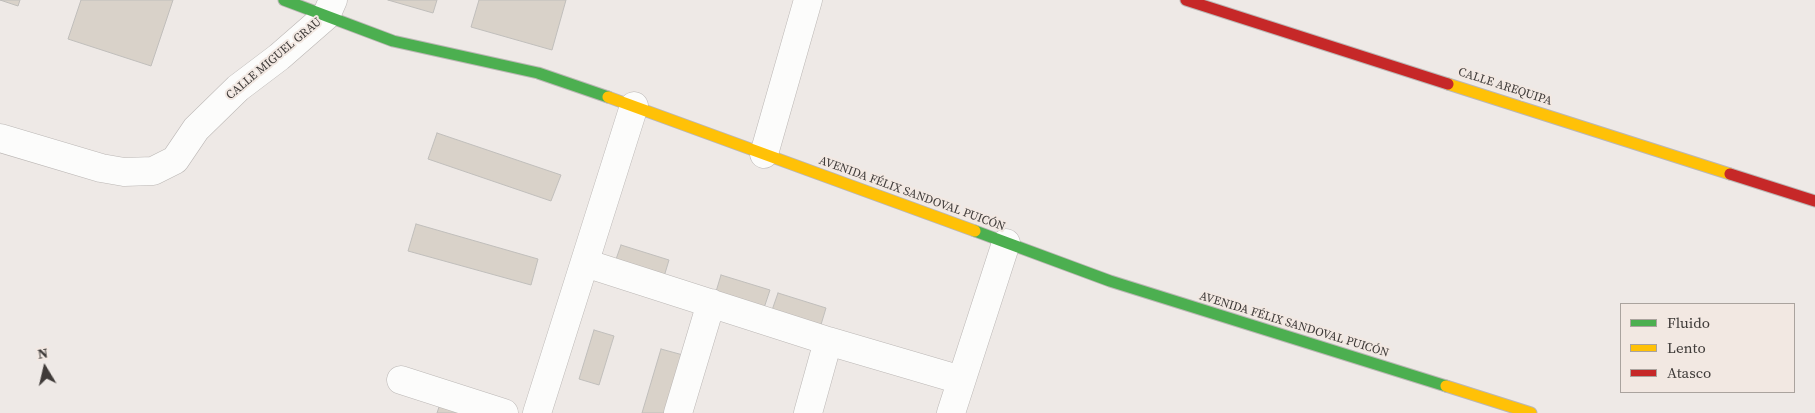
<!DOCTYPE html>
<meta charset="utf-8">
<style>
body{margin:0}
#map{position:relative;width:1815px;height:413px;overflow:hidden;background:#eee9e6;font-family:"Source Serif 4",serif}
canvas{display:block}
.legend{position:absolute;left:1620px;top:303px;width:175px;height:90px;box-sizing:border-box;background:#f2e8e2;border:1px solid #aaa39e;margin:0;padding:6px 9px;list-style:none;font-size:15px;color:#3f3b39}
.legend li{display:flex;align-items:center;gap:10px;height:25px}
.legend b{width:25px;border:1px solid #aaa39e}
.north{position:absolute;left:20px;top:343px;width:50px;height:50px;-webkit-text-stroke:4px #f2e8e2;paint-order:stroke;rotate:351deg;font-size:14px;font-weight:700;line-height:20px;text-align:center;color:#3f3b39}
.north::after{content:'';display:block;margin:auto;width:18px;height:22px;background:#3f3b39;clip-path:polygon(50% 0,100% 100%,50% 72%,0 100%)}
</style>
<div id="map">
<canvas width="1815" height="413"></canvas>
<ul class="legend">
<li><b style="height:6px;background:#4caf50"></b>Fluido</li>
<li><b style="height:6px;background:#ffc107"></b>Lento</li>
<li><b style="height:6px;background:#c62828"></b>Atasco</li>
</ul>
<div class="north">N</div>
</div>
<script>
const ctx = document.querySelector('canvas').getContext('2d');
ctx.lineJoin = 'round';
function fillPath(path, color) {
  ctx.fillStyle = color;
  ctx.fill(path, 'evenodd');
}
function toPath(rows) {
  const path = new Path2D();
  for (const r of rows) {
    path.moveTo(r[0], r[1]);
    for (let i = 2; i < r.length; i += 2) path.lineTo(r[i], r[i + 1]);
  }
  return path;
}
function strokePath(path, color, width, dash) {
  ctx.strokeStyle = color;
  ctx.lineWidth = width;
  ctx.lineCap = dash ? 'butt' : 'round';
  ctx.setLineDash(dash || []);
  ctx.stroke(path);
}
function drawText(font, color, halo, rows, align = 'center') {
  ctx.font = font + ' "Source Serif 4",serif';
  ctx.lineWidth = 4;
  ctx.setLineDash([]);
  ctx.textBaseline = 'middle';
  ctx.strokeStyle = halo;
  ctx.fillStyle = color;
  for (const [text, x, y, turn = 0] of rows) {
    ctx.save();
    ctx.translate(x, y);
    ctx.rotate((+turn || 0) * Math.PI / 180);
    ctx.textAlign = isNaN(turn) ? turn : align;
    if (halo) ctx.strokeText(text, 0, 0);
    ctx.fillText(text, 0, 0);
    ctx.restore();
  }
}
const building = toPath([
 [0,0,20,0,18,6,0,0],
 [81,0,173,0,151,66,68,39,81,0],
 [388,0,437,0,433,13,388,0],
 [479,0,566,0,552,50,471,27,479,0],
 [437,133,561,175,551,201,428,159,437,133],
 [416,224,538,259,531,285,408,251,416,224],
 [621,245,669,260,663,280,614,265,621,245],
 [721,275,770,290,763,311,715,295,721,275],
 [778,293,826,308,820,328,771,313,778,293],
 [594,330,614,336,599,385,579,379,594,330],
 [661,349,683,355,666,413,642,413,661,349],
 [441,401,480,413,437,413,441,401]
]);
const street = toPath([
 [0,138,101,168,124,172,153,171,175,160,196,129,238,88,279,57,326,16,333,0],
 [764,154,808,0],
 [585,263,828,341,961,380],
 [401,380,504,413],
 [537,413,634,106],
 [678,413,711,303],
 [808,413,828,341],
 [951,413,1006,243]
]);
const fast = toPath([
 [284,0,393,41,538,73,608,97],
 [975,231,1110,281,1446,386]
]);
const slow = toPath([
 [1448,84,1730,174],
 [608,97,975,231],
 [1446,386,1531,413]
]);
const jam = toPath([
 [1186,0,1448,84],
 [1730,174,1815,201]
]);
const streetNames = [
 ["CALLE MIGUEL GRAU",274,59,-40],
 ["CALLE AREQUIPA",1505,87,18],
 ["AVENIDA FÉLIX SANDOVAL PUICÓN",912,194,20],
 ["AVENIDA FÉLIX SANDOVAL PUICÓN",1294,325,17]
];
fillPath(building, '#d9d2c9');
strokePath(building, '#c0bebb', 1);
strokePath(street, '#bbb7b5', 29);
strokePath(fast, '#bbb7b5', 13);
strokePath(slow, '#bbb7b5', 13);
strokePath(jam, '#bbb7b5', 13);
strokePath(street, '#fcfcfb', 28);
strokePath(fast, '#4caf50', 11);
strokePath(slow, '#ffc107', 11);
strokePath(jam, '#c62828', 11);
drawText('12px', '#3f3b39', '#f2e8e2', streetNames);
</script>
